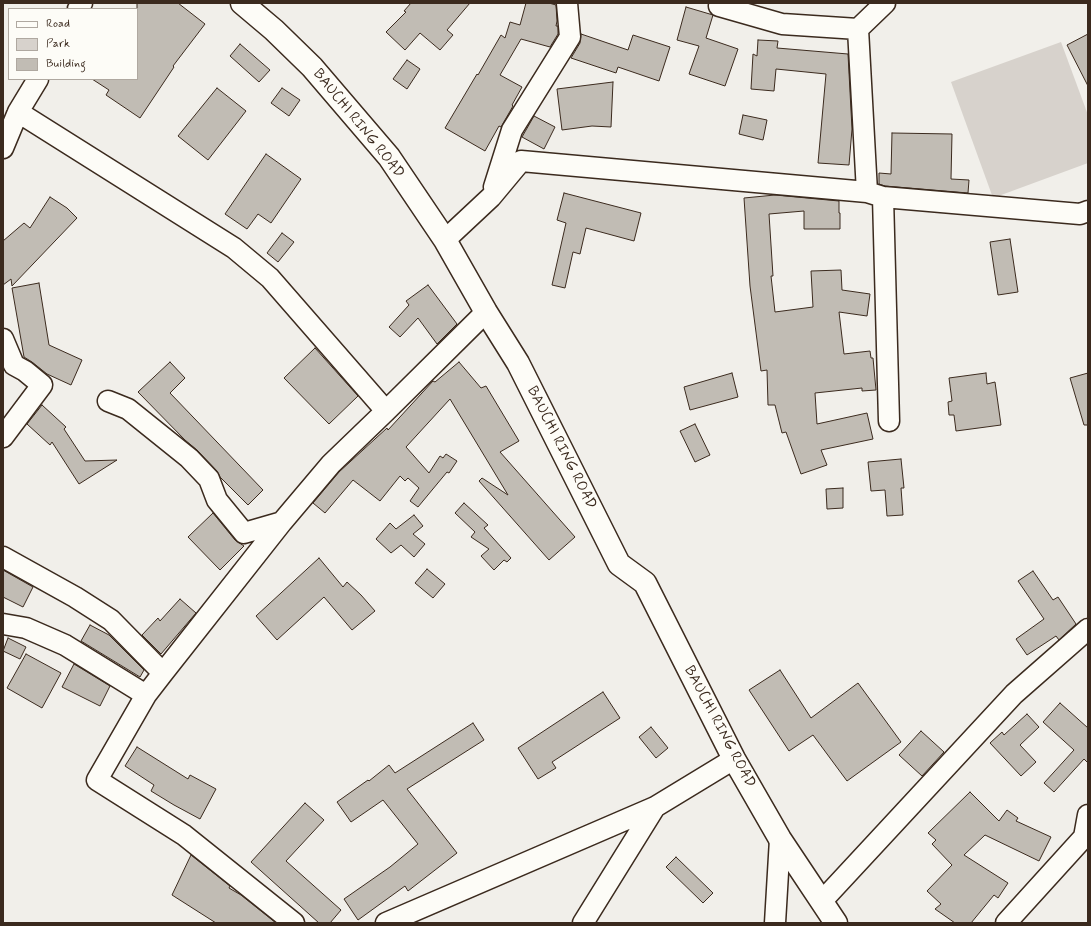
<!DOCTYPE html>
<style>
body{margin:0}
#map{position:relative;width:1091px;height:926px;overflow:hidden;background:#f1efea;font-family:Mynerve,sans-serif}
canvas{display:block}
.frame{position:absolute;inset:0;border:4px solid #3b2a1e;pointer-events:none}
.legend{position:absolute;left:8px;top:8px;width:130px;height:72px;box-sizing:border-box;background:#fdfcf7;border:1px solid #afa8a0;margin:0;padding:5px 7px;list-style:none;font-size:12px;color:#3b2a1e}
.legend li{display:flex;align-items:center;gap:8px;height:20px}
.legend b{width:20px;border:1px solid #afa8a0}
</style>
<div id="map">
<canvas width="1091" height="926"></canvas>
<div class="frame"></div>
<ul class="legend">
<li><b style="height:5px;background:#fdfcf7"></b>Road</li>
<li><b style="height:11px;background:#d7d2cc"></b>Park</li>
<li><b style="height:11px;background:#c1bcb4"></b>Building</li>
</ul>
</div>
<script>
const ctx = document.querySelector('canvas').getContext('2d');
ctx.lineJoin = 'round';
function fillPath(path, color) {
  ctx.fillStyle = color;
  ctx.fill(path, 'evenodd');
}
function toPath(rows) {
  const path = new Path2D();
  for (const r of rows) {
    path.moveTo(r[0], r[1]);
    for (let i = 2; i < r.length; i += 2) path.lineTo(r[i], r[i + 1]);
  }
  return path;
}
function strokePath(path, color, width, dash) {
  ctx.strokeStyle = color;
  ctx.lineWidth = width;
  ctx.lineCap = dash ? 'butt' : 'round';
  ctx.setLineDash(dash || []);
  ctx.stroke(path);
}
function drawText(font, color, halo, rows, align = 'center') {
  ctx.font = font + ' Mynerve,sans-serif';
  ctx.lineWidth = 3.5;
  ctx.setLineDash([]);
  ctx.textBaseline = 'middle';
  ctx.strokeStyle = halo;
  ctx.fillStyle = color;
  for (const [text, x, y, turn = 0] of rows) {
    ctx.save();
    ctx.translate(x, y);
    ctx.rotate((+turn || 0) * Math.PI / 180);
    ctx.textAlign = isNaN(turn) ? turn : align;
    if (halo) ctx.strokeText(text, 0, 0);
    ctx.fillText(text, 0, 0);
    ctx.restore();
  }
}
const green = toPath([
 [1061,42,1088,115,1088,163,993,198,951,82]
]);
const building = toPath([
 [137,3,178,3,205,24,173,66,174,67,140,118,106,95,109,90,92,79,137,79,137,3],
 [411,3,470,3,447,30,453,35,440,50,420,33,405,50,386,32,406,12,404,11,411,3],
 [526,3,549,3,556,5,557,21,556,26,558,26,558,34,550,47,521,39,500,75,522,87,512,105,513,106,501,127,499,126,485,151,445,128,477,74,478,75,501,35,505,38,510,22,520,25,526,3],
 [686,7,713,15,706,38,738,49,725,86,689,74,699,46,677,40,686,7],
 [581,34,628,50,633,35,670,47,659,81,618,67,616,73,571,58,580,43,581,34],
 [1088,34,1088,86,1067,45,1088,34],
 [758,40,778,41,777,48,848,54,852,129,849,165,818,163,826,74,776,69,774,91,751,89,753,54,757,56,758,40],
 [240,44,270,70,259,82,230,56,240,44],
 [407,60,420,69,407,89,393,79,407,60],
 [613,82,611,127,592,126,562,130,557,89,613,82],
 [217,88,246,111,208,160,178,136,217,88],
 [282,88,300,100,289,116,271,103,282,88],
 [743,115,767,120,763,140,739,134,743,115],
 [534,116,555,127,544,149,522,137,534,116],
 [892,133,952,134,951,179,969,180,968,193,885,186,879,184,879,173,891,174,892,133],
 [266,154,301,179,271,223,258,214,247,229,225,214,266,154],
 [564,193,641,213,634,241,586,228,580,254,573,252,565,288,552,285,566,223,557,220,564,193],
 [775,195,839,201,839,213,840,213,840,229,804,229,804,211,769,214,773,276,771,276,775,312,813,307,811,271,841,270,842,290,870,294,867,316,839,312,844,354,870,351,871,358,873,358,876,390,862,391,862,388,815,393,817,424,867,413,873,439,821,450,827,465,801,474,786,432,782,433,775,405,768,405,767,370,761,371,750,286,744,198,775,195],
 [50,197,67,208,77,218,12,286,11,279,3,285,3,241,24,223,30,228,50,197],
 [282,233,294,242,278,262,267,253,282,233],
 [1010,239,1018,292,998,295,990,242,1010,239],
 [39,283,49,345,82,360,71,385,47,374,32,362,24,357,12,288,39,283],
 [428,285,457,324,437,344,418,318,400,337,389,327,409,305,406,301,428,285],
 [315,348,358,396,329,424,284,378,315,348],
 [170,362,185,378,170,393,263,490,248,505,220,477,217,471,197,450,185,440,138,392,170,362],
 [459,362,481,388,486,386,519,441,500,452,575,537,549,560,479,481,482,478,508,495,450,399,406,447,429,473,440,456,443,458,446,454,457,461,449,473,447,472,418,507,410,501,419,488,408,478,405,481,400,476,380,501,353,480,325,513,313,503,339,472,387,428,388,430,433,381,435,382,459,362],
 [732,373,738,397,690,410,684,387,732,373],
 [986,373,987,384,995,382,1001,425,956,431,954,415,949,415,948,402,952,401,949,378,986,373],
 [1088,373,1088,425,1084,425,1070,378,1088,373],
 [42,405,66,427,64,429,85,461,117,460,79,484,52,442,50,445,27,424,42,405],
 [695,424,710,455,695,462,680,431,695,424],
 [901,459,904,488,901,488,903,515,887,516,885,490,871,491,868,462,901,459],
 [843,488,843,508,827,509,826,489,843,488],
 [464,503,488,525,484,528,511,558,507,562,504,560,494,570,481,556,489,549,471,537,475,532,455,513,464,503],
 [213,513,235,540,244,546,220,570,188,537,213,513],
 [414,515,423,526,413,534,425,544,414,557,401,545,391,553,376,539,390,523,396,529,414,515],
 [319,558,343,587,347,582,361,595,375,611,352,630,324,597,277,640,256,616,319,558],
 [427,569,445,584,433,598,415,583,427,569],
 [3,570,33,587,23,607,3,597,3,570],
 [1033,571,1053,600,1058,597,1076,624,1059,640,1056,636,1027,655,1016,639,1044,619,1018,581,1033,571],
 [180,599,196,613,161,654,142,635,158,618,160,621,180,599],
 [90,625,109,635,144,670,140,677,81,641,90,625],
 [8,638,26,647,20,659,3,651,8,638],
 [26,654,61,673,42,708,7,688,26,654],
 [74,664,110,686,100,706,62,687,74,664],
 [780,670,811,718,858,683,901,742,847,781,813,735,789,751,749,690,780,670],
 [603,692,620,718,552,762,556,768,538,779,518,748,603,692],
 [1060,703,1088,728,1088,763,1084,759,1054,792,1044,783,1074,750,1043,722,1060,703],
 [1027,714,1039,727,1020,745,1036,762,1021,776,990,743,1002,732,1004,735,1027,714],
 [473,723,484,740,407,789,457,853,408,891,405,886,358,920,344,899,390,867,418,844,383,800,351,822,337,802,368,780,369,781,389,765,395,773,473,723],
 [651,727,668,748,656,758,639,737,651,727],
 [921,731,944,752,922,776,899,755,921,731],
 [137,747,188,779,190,775,216,789,200,819,174,805,151,791,154,785,125,766,137,747],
 [970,792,999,821,1007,810,1018,818,1016,821,1051,837,1039,861,985,835,964,855,1008,883,998,898,994,895,971,923,955,923,935,909,941,904,927,891,952,865,932,844,936,840,928,833,970,792],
 [305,803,324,820,286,861,341,910,330,923,319,923,251,862,305,803],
 [191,855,230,886,229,888,241,895,276,923,216,923,172,895,191,855],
 [676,857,713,893,703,903,666,867,676,857]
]);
const street = toPath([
 [719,6,782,24,858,29],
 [78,9,82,3],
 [18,112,234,248,270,278,386,411],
 [3,148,18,112,38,79],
 [494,187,512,130,570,37,567,3],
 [867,192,858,29,885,3],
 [883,197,889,421],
 [445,240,491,197,521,161,867,192,883,197,1080,214,1088,211],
 [3,339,14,365,25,371,42,385,3,437],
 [108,401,128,409,189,458,209,479,217,500,244,533,282,522],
 [3,557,75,597,111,620,163,673],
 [3,624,26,628,65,645,146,695],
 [1084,837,1088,815],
 [822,901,1014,694,1088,629],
 [294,923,184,835,97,780,146,695,163,673,282,522,331,464,386,411,486,312],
 [386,923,655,807,734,759],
 [583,923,655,807],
 [775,923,780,839],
 [1006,923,1084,837,1088,835]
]);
const primary = toPath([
 [242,3,274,30,312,67,389,157,445,240,486,312,518,363,619,564,645,583,734,759,780,839,836,923]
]);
const streetNames = [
 ["BAUCHI RING ROAD",358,124,51],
 ["BAUCHI RING ROAD",561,448,63],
 ["BAUCHI RING ROAD",719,727,62]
];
fillPath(green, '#d7d2cc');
fillPath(building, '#c1bcb4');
strokePath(building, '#3b2a1e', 1);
strokePath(street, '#3b2a1e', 23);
strokePath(primary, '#3b2a1e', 25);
strokePath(street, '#fdfcf7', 20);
strokePath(primary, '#fdfcf7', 22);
drawText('15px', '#3b2a1e', '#fdfcf7', streetNames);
</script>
